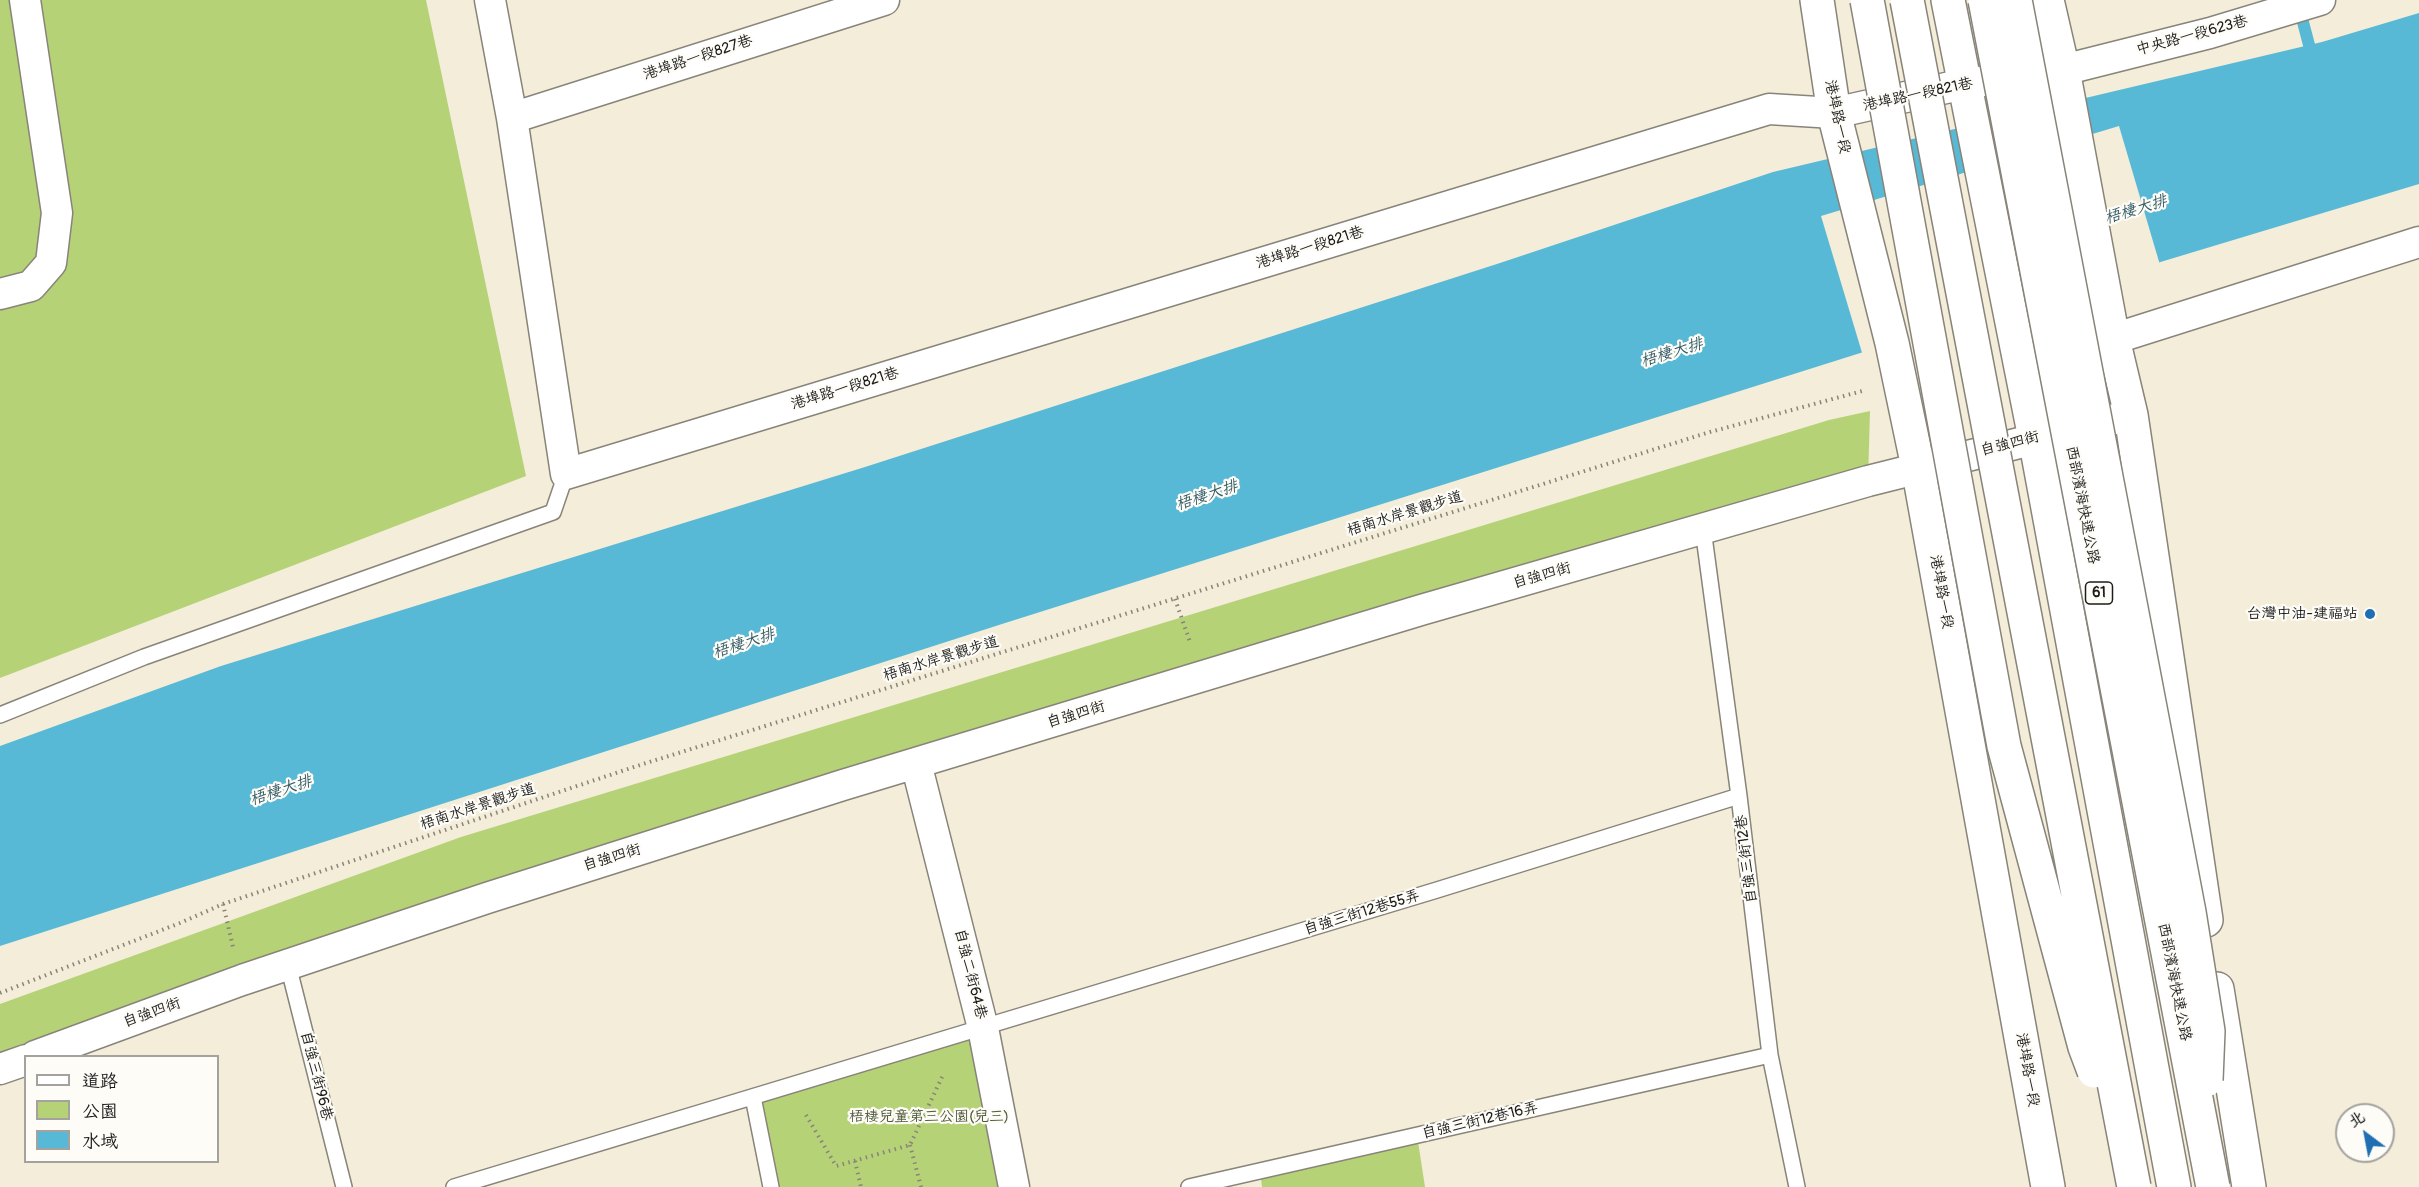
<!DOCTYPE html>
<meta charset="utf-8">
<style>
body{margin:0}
#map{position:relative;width:2419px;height:1187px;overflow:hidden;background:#f4edd9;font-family:Pangolin,"LXGW WenKai TC",sans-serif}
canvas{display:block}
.legend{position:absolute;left:24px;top:1055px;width:195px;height:108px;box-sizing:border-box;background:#fdfcf7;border:2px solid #a3a29f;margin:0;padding:8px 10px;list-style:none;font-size:18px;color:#1c1c1c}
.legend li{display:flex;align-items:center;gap:12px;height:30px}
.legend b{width:30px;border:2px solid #a3a29f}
.north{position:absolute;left:2335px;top:1103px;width:60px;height:60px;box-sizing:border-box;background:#fdfcf7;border:2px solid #a3a29f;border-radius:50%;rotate:328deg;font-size:16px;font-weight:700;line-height:24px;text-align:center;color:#1c1c1c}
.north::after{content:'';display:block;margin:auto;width:21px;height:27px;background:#1f6fb2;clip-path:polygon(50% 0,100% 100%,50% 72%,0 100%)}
</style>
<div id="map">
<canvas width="2419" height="1187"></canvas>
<ul class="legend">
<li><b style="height:8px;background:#fff"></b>道路</li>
<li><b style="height:16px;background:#b6d277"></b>公園</li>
<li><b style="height:16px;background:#57b9d6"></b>水域</li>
</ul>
<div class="north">北</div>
</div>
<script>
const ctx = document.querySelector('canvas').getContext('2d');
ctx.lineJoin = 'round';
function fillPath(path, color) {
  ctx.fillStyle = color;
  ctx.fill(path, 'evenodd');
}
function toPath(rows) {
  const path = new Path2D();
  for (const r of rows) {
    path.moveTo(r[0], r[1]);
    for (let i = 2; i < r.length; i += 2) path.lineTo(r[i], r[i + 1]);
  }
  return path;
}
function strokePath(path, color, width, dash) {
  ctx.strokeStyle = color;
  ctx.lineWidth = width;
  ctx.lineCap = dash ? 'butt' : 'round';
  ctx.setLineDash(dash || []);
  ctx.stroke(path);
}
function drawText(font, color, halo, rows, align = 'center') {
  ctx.font = font + ' Pangolin,"LXGW WenKai TC",sans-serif';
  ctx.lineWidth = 4.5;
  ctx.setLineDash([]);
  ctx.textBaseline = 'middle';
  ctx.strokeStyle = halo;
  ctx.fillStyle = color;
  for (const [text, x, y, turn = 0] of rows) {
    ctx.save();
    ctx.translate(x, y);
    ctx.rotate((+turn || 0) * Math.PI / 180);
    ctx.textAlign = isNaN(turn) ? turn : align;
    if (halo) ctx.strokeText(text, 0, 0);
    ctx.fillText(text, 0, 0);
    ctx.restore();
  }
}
const green = toPath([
 [0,0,426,0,526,476,0,678],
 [1870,411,1868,481,866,767,0,1070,0,1004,461,837,1829,420],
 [983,1028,1014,1187,771,1187,753,1097],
 [1417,1135,1425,1187,1262,1187,1260,1171]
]);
const water = toPath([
 [2419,13,2419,184,1892,343,1002,624,0,946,0,746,221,666,865,467,1500,263,1773,172,2322,42]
]);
const pier = toPath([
 [2119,126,2160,265,1863,356,1821,216]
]);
const stream = toPath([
 [2299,7,2313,60]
]);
const path = toPath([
 [1175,599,1190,642],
 [223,904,233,947],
 [0,993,180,923,223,904,643,764,1710,432,1866,390],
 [806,1115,836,1166,910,1145,943,1075],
 [910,1145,921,1187],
 [855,1161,861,1187]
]);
const lane = toPath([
 [1703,529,1739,796,1770,1055,1797,1187],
 [0,715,144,657,553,512,566,474],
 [288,965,344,1187],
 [753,1097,771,1187],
 [454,1187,1437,890,1739,796],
 [1189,1187,1770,1055]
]);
const street = toPath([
 [490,0,512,118,566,474,1769,109,1834,113,1964,84,2063,70,2210,33,2320,0],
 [512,118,884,0],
 [0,294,31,286,51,263,57,213,25,0],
 [2113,339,2419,242],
 [916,763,983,1028,1014,1187],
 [35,1056,242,980,487,898,843,785,1421,610,1868,481,2131,415],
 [0,1069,26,1060]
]);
const secondary = toPath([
 [1817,0,1834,113,1892,343,1918,467,2048,1187],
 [1948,0,2035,438,2174,1187],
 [2047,0,2063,70,2113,339,2131,415,2206,920],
 [2217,989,2249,1187]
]);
const highwayBridge = toPath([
 [1867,0,2004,746,2085,1047,2094,1071],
 [1907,0,2134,1187],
 [1985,0,2213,1187],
 [2015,0,2189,912,2208,1031,2206,1080]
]);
const markers = [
 [2370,614,6,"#1f6fb2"]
];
const shields = [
 [2099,593,27]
];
const shieldNames = [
 ["61",2099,593]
];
const streetNames = [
 ["中央路一段623巷",2192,36,-15],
 ["港埠路一段827巷",698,58,-18],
 ["港埠路一段821巷",1918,95,-12],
 ["港埠路一段",1837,117,78],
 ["港埠路一段821巷",1310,248,-17],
 ["港埠路一段821巷",845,389,-17],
 ["自強四街",2010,444,-14],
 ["西部濱海快速公路",2082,505,79],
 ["梧南水岸景觀步道",1405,514,-17],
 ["自強四街",1542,576,-16],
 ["港埠路一段",1941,592,80],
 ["梧南水岸景觀步道",941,659,-17],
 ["自強四街",1076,715,-17],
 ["梧南水岸景觀步道",478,807,-18],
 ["自強四街",612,858,-17],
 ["自強三街12巷",1747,859,-97],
 ["自強三街12巷55弄",1362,913,-17],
 ["自強二街64巷",970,974,76],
 ["西部濱海快速公路",2174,982,79],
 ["自強四街",152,1013,-20],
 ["港埠路一段",2027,1070,80],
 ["自強三街96巷",316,1076,76],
 ["自強三街12巷16弄",1480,1121,-13]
];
const poiNames = [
 ["台灣中油-建福站",2358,614]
];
const parkNames = [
 ["梧棲兒童第三公園(兒三)",929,1117]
];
const waterNames = [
 ["梧棲大排",2136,210,-17],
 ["梧棲大排",1672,353,-17],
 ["梧棲大排",1207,496,-18],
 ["梧棲大排",744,644,-18],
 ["梧棲大排",281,791,-18]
];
fillPath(green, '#b6d277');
fillPath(water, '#57b9d6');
fillPath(pier, '#f4edd9');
strokePath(stream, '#57b9d6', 12);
strokePath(lane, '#88847a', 18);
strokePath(street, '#88847a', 33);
strokePath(secondary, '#88847a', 36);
strokePath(path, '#88847a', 4, [1.5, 4.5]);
strokePath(lane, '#fff', 15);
strokePath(street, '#fff', 30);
strokePath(secondary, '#fff', 33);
strokePath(highwayBridge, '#88847a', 36, []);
strokePath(highwayBridge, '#fff', 33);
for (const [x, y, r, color] of markers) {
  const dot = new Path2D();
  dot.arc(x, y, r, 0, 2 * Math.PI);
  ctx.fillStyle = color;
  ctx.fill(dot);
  strokePath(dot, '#fdfcf7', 2);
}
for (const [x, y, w] of shields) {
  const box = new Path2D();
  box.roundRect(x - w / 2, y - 11, w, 22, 4.5);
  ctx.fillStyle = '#fdfcf7';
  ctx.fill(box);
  strokePath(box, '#1c1c1c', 1.5);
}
drawText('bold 14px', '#1c1c1c', null, shieldNames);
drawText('15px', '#1c1c1c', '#fdfcf7', streetNames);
drawText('15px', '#1c1c1c', '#fdfcf7', poiNames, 'right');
drawText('15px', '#525c3c', '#fdfcf7', parkNames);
drawText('italic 16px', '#345b66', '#fdfcf7', waterNames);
</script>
